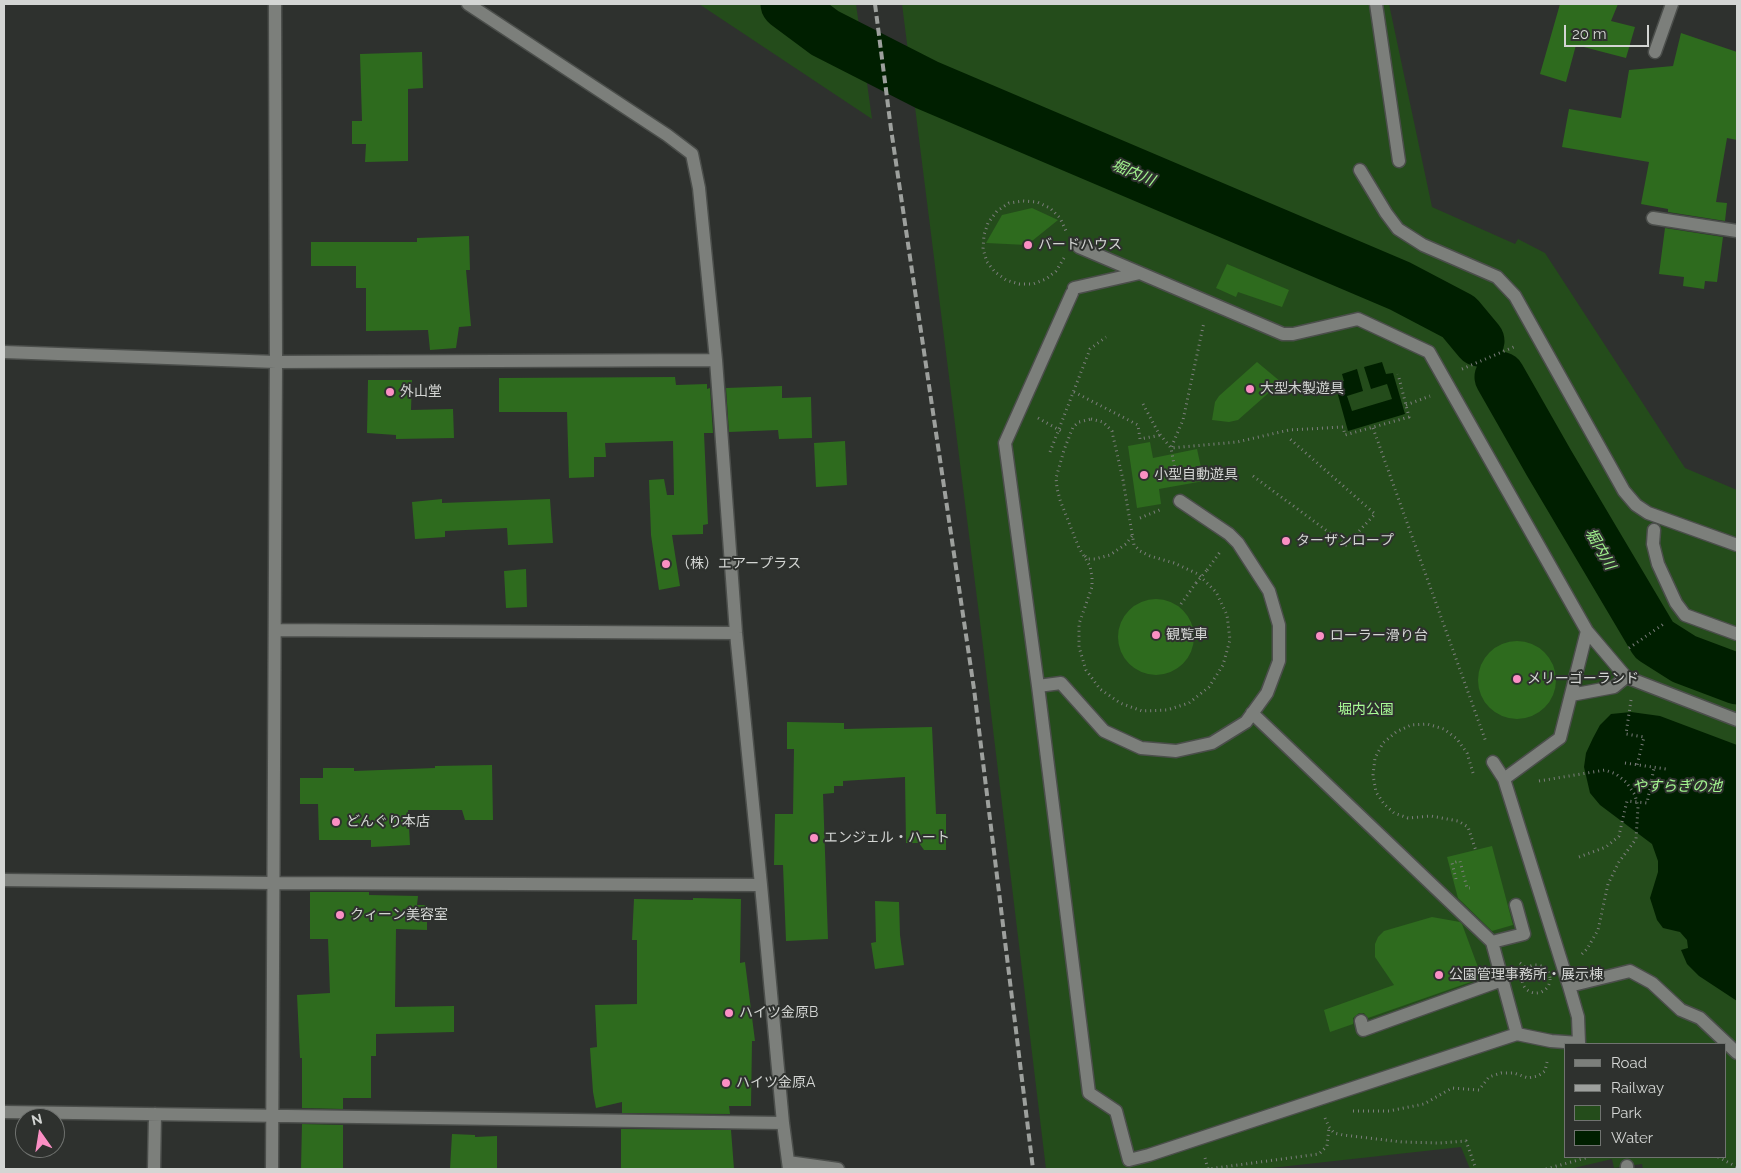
<!DOCTYPE html>
<meta charset="utf-8">
<style>
body{margin:0}
#map{position:relative;width:1741px;height:1173px;overflow:hidden;background:#2e312e;font-family:Raleway,sans-serif}
canvas{display:block}
.frame{position:absolute;inset:0;border:5px solid #d3d5d3;pointer-events:none}
.legend{position:absolute;left:1564px;top:1043px;width:162px;height:115px;box-sizing:border-box;background:#2e312e;border:1px solid #707370;margin:0;padding:6px 9px;list-style:none;font-size:15px;color:#d3d5d3}
.legend li{display:flex;align-items:center;gap:10px;height:25px}
.legend b{width:25px;border:1px solid #707370}
.north{position:absolute;left:15px;top:1108px;width:50px;height:50px;box-sizing:border-box;background:#2e312e;border:1px solid #707370;border-radius:50%;rotate:347deg;font-size:14px;font-weight:700;line-height:20px;text-align:center;color:#d3d5d3}
.north::after{content:'';display:block;margin:auto;width:18px;height:22px;background:#fb8fc4;clip-path:polygon(50% 0,100% 100%,50% 72%,0 100%)}
.scale{position:absolute;left:1564px;top:25px;width:85px;height:22px;box-sizing:border-box;border:2px solid #d3d5d3;border-top:0;padding-left:6px;font-size:15px;line-height:18px;white-space:nowrap;color:#d3d5d3;-webkit-text-stroke:4px #2e312e;paint-order:stroke}
</style>
<div id="map">
<canvas width="1741" height="1173"></canvas>
<div class="frame"></div>
<ul class="legend">
<li><b style="height:6px;background:#7c7f7b"></b>Road</li>
<li><b style="height:6px;background:#9da09d"></b>Railway</li>
<li><b style="height:14px;background:#244c1b"></b>Park</li>
<li><b style="height:14px;background:#001f00"></b>Water</li>
</ul>
<div class="north">N</div>
<div class="scale">20 m</div>
</div>
<script>
const ctx = document.querySelector('canvas').getContext('2d');
ctx.lineJoin = 'round';
function fillPath(path, color) {
  ctx.fillStyle = color;
  ctx.fill(path, 'evenodd');
}
function toPath(rows) {
  const path = new Path2D();
  for (const r of rows) {
    if (r.length === 3) {
      path.moveTo(r[0] + r[2], r[1]);
      path.arc(r[0], r[1], r[2], 0, 2 * Math.PI);
      continue;
    }
    path.moveTo(r[0], r[1]);
    for (let i = 2; i < r.length; i += 2) path.lineTo(r[i], r[i + 1]);
  }
  return path;
}
function strokePath(path, color, width, dash) {
  ctx.strokeStyle = color;
  ctx.lineWidth = width;
  ctx.lineCap = dash ? 'butt' : 'round';
  ctx.setLineDash(dash || []);
  ctx.stroke(path);
}
function drawText(font, color, halo, rows, align = 'center') {
  ctx.font = font + ' Raleway,"Noto Sans JP",sans-serif';
  ctx.lineWidth = 4;
  ctx.setLineDash([]);
  ctx.textBaseline = 'middle';
  ctx.strokeStyle = halo;
  ctx.fillStyle = color;
  for (const [text, x, y, turn = 0] of rows) {
    ctx.save();
    ctx.translate(x, y);
    ctx.rotate((+turn || 0) * Math.PI / 180);
    ctx.textAlign = isNaN(turn) ? turn : align;
    if (halo) ctx.strokeText(text, 0, 0);
    ctx.fillText(text, 0, 0);
    ctx.restore();
  }
}
const green = toPath([
 [699,4,856,4,872,119],
 [902,4,1389,4,1432,207,1515,244,1518,239,1545,253,1685,468,1737,490,1737,1169,1643,1169,1642,1164,1614,1168,1612,1159,1570,1169,1470,1169,1461,1147,1262,1169,1046,1169,982,638],
 [1565,1044,1725,1044,1725,1157,1565,1157]
]);
const water = toPath([
 [1382,362,1386,374,1393,373,1405,414,1348,431,1335,384,1344,381,1342,374,1357,369,1363,391,1347,396,1352,411,1392,399,1387,384,1371,389,1364,367],
 [1631,712,1660,716,1737,745,1737,1001,1699,976,1687,964,1681,950,1688,948,1687,940,1680,932,1663,928,1657,920,1650,898,1658,872,1658,861,1652,844,1600,805,1590,793,1584,767,1586,753,1593,738,1600,725,1611,714]
]);
const river = toPath([
 [786,4,825,33,927,85,1400,286,1459,317,1479,341],
 [1500,377,1549,463,1654,640,1684,659,1737,679]
]);
const building = toPath([
 [1560,4,1618,4,1611,21,1635,27,1626,58,1576,45,1566,82,1540,74],
 [1681,33,1737,52,1737,140,1727,138,1716,202,1727,203,1725,221,1668,212,1668,209,1641,204,1649,162,1562,147,1569,109,1621,118,1629,70,1673,66],
 [422,52,423,88,408,89,408,161,365,162,366,144,352,144,352,121,362,121,360,54],
 [1032,208,1058,220,1027,245,986,243,1002,215],
 [1665,228,1723,237,1717,282,1705,281,1704,289,1683,286,1684,277,1659,274],
 [469,236,470,270,466,270,471,326,459,327,456,348,430,350,428,330,366,331,366,288,356,288,356,266,311,266,311,242,417,242,417,238],
 [1227,264,1289,290,1282,307,1238,292,1236,297,1216,288],
 [1257,362,1281,382,1238,420,1229,422,1212,420,1215,402,1219,396],
 [675,377,676,385,707,384,707,389,710,388,713,433,704,433,708,524,703,525,703,534,672,535,680,586,659,590,651,535,649,480,664,479,667,495,674,495,673,441,605,443,606,457,594,457,594,477,569,478,567,412,499,412,499,378],
 [368,380,412,380,411,410,453,409,454,438,396,439,396,435,367,433],
 [782,386,782,398,811,397,812,438,779,439,778,430,729,432,726,388],
 [845,441,847,485,816,487,814,443],
 [1150,442,1153,458,1197,449,1204,481,1159,489,1161,504,1137,508,1128,446],
 [442,499,442,503,550,499,553,543,508,545,507,528,445,531,445,537,415,539,412,502],
 [526,569,527,607,506,608,504,571],
 [1156,637,38],
 [1517,680,39],
 [787,722,844,723,844,729,932,727,936,814,946,814,946,850,924,850,919,843,906,843,905,777,843,781,843,786,834,786,834,793,823,794,828,939,786,941,783,865,774,865,775,814,793,814,794,749,787,749],
 [492,765,493,820,465,820,462,810,408,810,410,845,371,847,371,840,319,840,318,804,300,804,300,778,323,778,323,768,354,768,354,771,435,768,435,766],
 [1492,846,1513,925,1492,931,1458,898,1447,857],
 [310,892,369,892,369,895,418,896,417,905,427,905,427,930,396,929,395,1007,454,1006,454,1032,376,1034,376,1056,371,1056,371,1098,343,1098,343,1109,302,1108,302,1058,300,1058,297,995,330,993,328,939,310,939],
 [693,898,741,899,740,963,745,962,755,1041,752,1041,751,1106,729,1106,730,1114,622,1113,622,1102,596,1108,593,1092,590,1048,597,1047,595,1005,637,1004,637,940,632,940,634,899,693,900],
 [875,901,899,902,900,935,904,965,875,969,871,943,876,942],
 [1432,917,1460,922,1462,924,1482,978,1368,1018,1364,1013,1359,1013,1353,1018,1353,1024,1330,1032,1324,1010,1394,985,1375,957,1375,944,1378,937,1384,931],
 [302,1124,343,1125,343,1169,301,1169],
 [621,1129,731,1130,734,1169,621,1169],
 [452,1134,475,1135,475,1137,497,1136,497,1169,450,1169]
]);
const path = toPath([
 [1064,258,1056,271,1046,279,1033,284,1019,284,1006,280,995,272,987,262,983,249,984,235,988,223,997,211,1009,203,1023,201,1037,202,1050,208,1060,218,1066,231],
 [1462,369,1516,346],
 [1074,392,1138,425,1140,439,1161,435],
 [1143,404,1158,432,1171,448,1237,442,1289,430,1343,427,1345,435,1409,417,1398,374],
 [1406,405,1430,396],
 [1038,418,1061,431],
 [1091,419,1103,422,1112,431,1113,436,1123,480,1134,545,1140,551,1150,556,1174,563,1198,574,1216,592,1227,615,1230,640,1223,665,1209,687,1189,703,1167,710,1142,711,1120,703,1100,689,1086,670,1079,647,1079,624,1092,587,1092,577,1090,566,1079,548,1060,500,1057,488,1056,478,1064,450,1073,427,1079,422,1091,419],
 [1373,428,1486,742],
 [1050,452,1090,349,1106,337],
 [1253,476,1346,545,1375,514,1290,439],
 [1177,481,1171,448,1183,420,1204,322],
 [1140,518,1162,509],
 [1085,556,1088,559,1095,559,1110,555,1126,544,1132,536],
 [1207,570,1220,552],
 [1181,604,1196,583],
 [1629,648,1665,623],
 [1631,700,1626,734,1644,737,1637,765],
 [1625,763,1666,769],
 [1473,773,1467,753,1457,739,1444,729,1427,724,1411,725,1396,732,1383,743,1375,758,1373,775,1376,792,1384,804,1394,813,1408,818,1431,816,1458,821,1468,827,1476,851],
 [1539,781,1605,770,1616,774,1626,782,1635,795,1638,807,1636,839,1619,862,1608,884,1598,930,1587,949,1580,956],
 [1579,857,1606,847,1619,836,1622,822],
 [1456,879,1452,863,1460,861,1467,888,1470,888],
 [1520,963,1525,967,1536,971,1542,970],
 [1536,979,14],
 [1353,1111,1389,1111,1424,1104,1452,1088,1479,1090,1489,1077,1501,1073,1514,1073,1528,1078,1538,1076,1545,1071,1547,1062],
 [1325,1118,1329,1127,1334,1133,1343,1135,1402,1142,1440,1143,1466,1141,1476,1169],
 [1718,1157,1737,1167],
 [1205,1158,1208,1169,1319,1154,1327,1146,1329,1127],
 [1546,1169,1589,1157]
]);
const minor = toPath([
 [468,4,667,135,692,154,699,188,716,360,736,633,761,885,783,1123,789,1169],
 [1376,4,1399,161],
 [1655,52,1672,4],
 [1360,170,1386,213,1398,229,1423,245,1497,277,1515,296,1624,491,1636,505,1648,513,1737,545],
 [1653,218,1737,231],
 [1079,247,1283,334,1293,334,1358,319,1429,352,1587,631,1626,677,1737,720],
 [1074,288,1140,273],
 [1072,293,1005,443,1038,686,1089,1093,1116,1111,1129,1160,1149,1155,1517,1034,1551,1041,1579,1043,1578,1017,1569,986,1504,779,1493,762],
 [4,352,276,362,716,360],
 [1654,530,1653,544,1658,564,1676,603,1685,615,1737,634],
 [275,630,736,633],
 [1038,686,1061,683,1104,731,1141,748,1176,751,1212,743,1246,722,1267,693,1279,661,1279,625,1269,591,1238,543,1229,534,1180,501],
 [1571,695,1614,687,1626,677],
 [1252,713,1492,942,1517,1034],
 [1504,779,1560,738,1587,631],
 [4,880,273,883,761,885],
 [1492,942,1524,934,1516,905],
 [1569,986,1630,971,1652,983,1681,1010,1700,1018,1737,1053],
 [1361,1021,1363,1030,1502,980],
 [4,1112,783,1123],
 [788,1162,838,1169],
 [1627,1166,1627,1169],
 [154,1169,155,1114],
 [272,1169,276,362,275,4]
]);
const rail = toPath([
 [875,4,891,129,974,689,1033,1169]
]);
const pathBridge = toPath([
 [1196,583,1207,570],
 [1622,822,1627,801,1647,803,1654,768]
]);
const markers = [
 [1028,245,5,"#fb8fc4"],
 [1250,389,5,"#fb8fc4"],
 [390,392,5,"#fb8fc4"],
 [1144,475,5,"#fb8fc4"],
 [1286,541,5,"#fb8fc4"],
 [666,564,5,"#fb8fc4"],
 [1156,635,5,"#fb8fc4"],
 [1320,636,5,"#fb8fc4"],
 [1517,679,5,"#fb8fc4"],
 [336,822,5,"#fb8fc4"],
 [814,838,5,"#fb8fc4"],
 [340,915,5,"#fb8fc4"],
 [1439,975,5,"#fb8fc4"],
 [729,1013,5,"#fb8fc4"],
 [726,1083,5,"#fb8fc4"]
];
const poiNames = [
 ["バードハウス",1038,245],
 ["大型木製遊具",1260,389],
 ["外山堂",400,392],
 ["小型自動遊具",1154,475],
 ["ターザンロープ",1296,541],
 ["（株）エアープラス",676,564],
 ["観覧車",1166,635],
 ["ローラー滑り台",1330,636],
 ["メリーゴーランド",1527,679],
 ["どんぐり本店",346,822],
 ["エンジェル・ハート",824,838],
 ["クィーン美容室",350,915],
 ["公園管理事務所・展示棟",1449,975],
 ["ハイツ金原B",739,1013],
 ["ハイツ金原A",736,1083]
];
const parkNames = [
 ["堀内公園",1366,710]
];
const waterNames = [
 ["堀内川",1133,173,23],
 ["堀内川",1600,549,60],
 ["やすらぎの池",1677,786]
];
fillPath(green, '#244c1b');
fillPath(water, '#001f00');
strokePath(river, '#001f00', 51);
fillPath(building, '#2e6b1e');
strokePath(minor, '#4b4e4b', 15);
strokePath(path, '#7c7e7c', 3, [1, 4]);
strokePath(minor, '#7c7f7b', 12);
strokePath(rail, '#9da09d', 4, [8, 4]);
strokePath(pathBridge, '#7c7e7c', 3, [1, 4]);
for (const [x, y, r, color] of markers) {
  const dot = new Path2D();
  dot.arc(x, y, r, 0, 2 * Math.PI);
  ctx.fillStyle = color;
  ctx.fill(dot);
  strokePath(dot, '#2e312e', 2);
}
drawText('14px', '#d3d5d3', '#2e312e', poiNames, 'left');
drawText('14px', '#a9fc96', '#2e312e', parkNames);
drawText('italic 15px', '#a2f48f', '#2e312e', waterNames);
</script>
